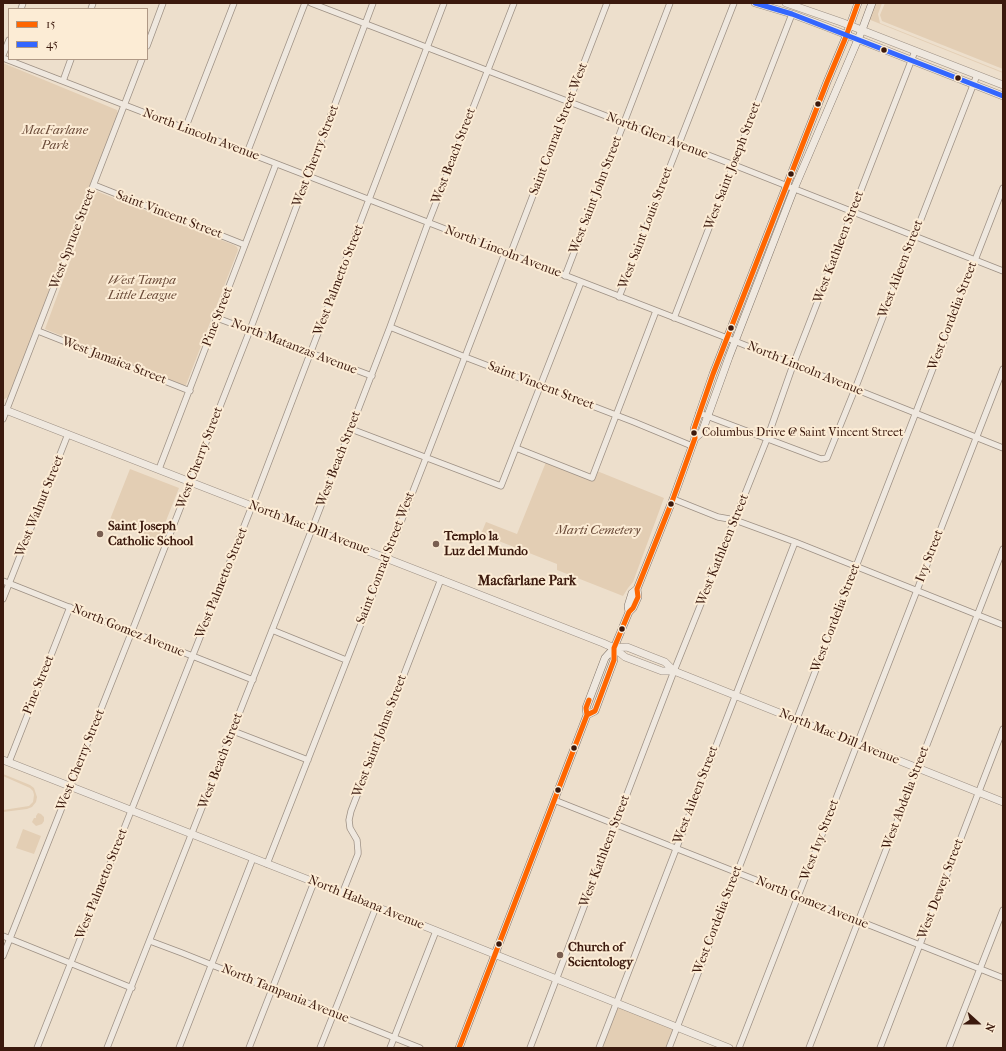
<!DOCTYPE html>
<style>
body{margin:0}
#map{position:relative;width:1006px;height:1051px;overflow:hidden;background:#eddfcc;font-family:"IM FELL French Canon",serif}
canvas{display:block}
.frame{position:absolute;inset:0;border:4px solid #3b190d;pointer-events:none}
.legend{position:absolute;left:8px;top:8px;width:140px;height:52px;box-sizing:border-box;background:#fcecd5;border:1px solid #af9885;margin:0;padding:5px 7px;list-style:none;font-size:12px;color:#3b190d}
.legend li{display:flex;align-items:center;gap:8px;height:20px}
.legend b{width:20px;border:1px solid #af9885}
.north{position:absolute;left:958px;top:1003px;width:40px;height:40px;-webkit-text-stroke:3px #fcecd5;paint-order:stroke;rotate:111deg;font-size:11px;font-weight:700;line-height:16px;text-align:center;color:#3b190d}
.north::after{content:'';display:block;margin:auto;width:14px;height:18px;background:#3b190d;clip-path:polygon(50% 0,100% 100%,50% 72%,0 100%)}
</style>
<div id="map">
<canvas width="1006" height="1051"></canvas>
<div class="frame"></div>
<ul class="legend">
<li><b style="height:5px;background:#f60"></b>15</li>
<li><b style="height:5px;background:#36f"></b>45</li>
</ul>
<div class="north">N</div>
</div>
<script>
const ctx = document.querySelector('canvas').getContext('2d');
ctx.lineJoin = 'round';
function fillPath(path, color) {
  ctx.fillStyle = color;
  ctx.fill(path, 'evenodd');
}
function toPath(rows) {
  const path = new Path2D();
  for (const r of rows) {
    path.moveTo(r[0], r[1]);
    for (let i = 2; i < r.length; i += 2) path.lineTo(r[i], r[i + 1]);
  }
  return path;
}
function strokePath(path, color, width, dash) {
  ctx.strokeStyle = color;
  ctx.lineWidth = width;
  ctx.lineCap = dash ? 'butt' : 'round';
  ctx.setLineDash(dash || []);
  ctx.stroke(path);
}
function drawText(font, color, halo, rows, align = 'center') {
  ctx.font = font + ' "IM FELL French Canon",serif';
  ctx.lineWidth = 4;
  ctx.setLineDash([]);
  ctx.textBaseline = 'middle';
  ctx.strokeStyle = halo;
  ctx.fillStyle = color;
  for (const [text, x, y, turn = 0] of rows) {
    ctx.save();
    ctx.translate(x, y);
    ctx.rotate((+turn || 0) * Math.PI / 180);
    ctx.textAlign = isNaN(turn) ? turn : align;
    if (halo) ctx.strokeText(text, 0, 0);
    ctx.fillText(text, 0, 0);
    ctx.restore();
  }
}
const green = toPath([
 [875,3,882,3,878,14,880,23,1003,72,1003,73,868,19],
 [885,3,1003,3,1003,69,882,21,880,15],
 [3,63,117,110,118,114,11,393,8,397,3,400],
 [96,191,234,245,237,247,238,250,186,385,183,385,45,329],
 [546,462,593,481,597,471,664,498,633,582,628,588,623,596,557,570,557,564,481,534,486,522,517,534],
 [130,469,179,488,158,541,109,522],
 [3,774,30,785,34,788,37,797,36,802,32,807,27,809,3,812,3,810,29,806,33,802,34,795,33,791,30,788,3,776],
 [38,813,41,814,44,817,44,821,42,824,36,826,32,822,34,818,36,818,36,816],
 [23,829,41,836,34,854,16,848],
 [618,1007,673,1029,666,1048,602,1048]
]);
const minor = toPath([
 [311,3,734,165,1003,271],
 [21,9,23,3],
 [91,9,93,3],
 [147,46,163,3],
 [3,55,9,40],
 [3,58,727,338,1003,448],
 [63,81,71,59],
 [185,129,234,3],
 [247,153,305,3],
 [94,185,245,245],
 [510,255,607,3],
 [565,276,670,3],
 [619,297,734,3],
 [217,318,372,376],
 [674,318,792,14],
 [390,327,465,357,634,422,692,446],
 [38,331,190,391],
 [699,413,821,459,827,458,855,389,977,75],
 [3,419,142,59],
 [351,429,501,486,581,282],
 [516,448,592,478,656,311],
 [159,469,276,164],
 [673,499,718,517,735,520,795,542,1003,625],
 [3,581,253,680],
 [3,599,68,434],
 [272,630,346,660],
 [233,731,308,760],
 [9,762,70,607],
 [554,800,1003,978],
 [267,864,426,458,505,253],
 [342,894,358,854,358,851,357,840,350,828,349,820,351,811,441,579],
 [3,936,132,988],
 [150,941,182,953,420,1048],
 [3,956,134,626,250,330,373,3],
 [37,1048,252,506,444,3],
 [107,1048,312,529,390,327,427,226,514,3],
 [179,1048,253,858],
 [249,1048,314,882],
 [320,1048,376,907],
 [390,1048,436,931],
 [530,1048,674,671,767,439,793,365,915,51],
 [599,1048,795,542],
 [669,1048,1003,188],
 [739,1048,1003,369],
 [809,1048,1003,549],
 [880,1048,1003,729],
 [949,1048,1003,910]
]);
const tertiary = toPath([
 [755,3,792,14,824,26,1003,96],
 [786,3,841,22,1003,85],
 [3,409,442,580,603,643,614,648,625,657,662,671,674,671],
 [614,648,627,647,652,657,665,662,674,671,1003,802],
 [3,760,314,882,729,1048]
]);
const secondary = toPath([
 [695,438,702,432,729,357,794,189,862,30,872,3],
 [629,612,628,606,632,593,637,589],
 [587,715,595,711,614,660,614,648,629,612,633,608,638,597,637,589,673,499,695,438,694,429,713,374,827,82,845,39,858,3],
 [459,1048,587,715,586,708,605,658,614,648]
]);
const bus1 = toPath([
 [587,715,595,711,614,660,614,648,629,612,633,608,638,597,637,589,673,499,695,438,694,429,713,374,827,82,845,39,858,3],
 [459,1048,587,715,586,708,589,700]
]);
const bus2 = toPath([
 [755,3,792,14,1003,96]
]);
const markers = [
 [884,50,3.5,"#3b190d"],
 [958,78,3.5,"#3b190d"],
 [818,104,3.5,"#3b190d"],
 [791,174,3.5,"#3b190d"],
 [731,328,3.5,"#3b190d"],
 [694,433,3.5,"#3b190d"],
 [671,504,3.5,"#3b190d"],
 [100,534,4,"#795e50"],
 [436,544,4,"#795e50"],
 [622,629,3.5,"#3b190d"],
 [574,748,3.5,"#3b190d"],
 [558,790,3.5,"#3b190d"],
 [499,944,3.5,"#3b190d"],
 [560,955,4,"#795e50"]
];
const busNames = [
 ["Columbus Drive @ Saint Vincent Street",702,433]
];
const streetNames = [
 ["Saint Conrad Street West",559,129,-69],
 ["North Lincoln Avenue",201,135,21],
 ["North Glen Avenue",657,136,21],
 ["West Cherry Street",316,156,-69],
 ["West Beach Street",454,156,-69],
 ["West Saint Joseph Street",733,166,-69],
 ["West Saint John Street",596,195,-69],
 ["Saint Vincent Street",169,215,21],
 ["West Saint Louis Street",646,228,-69],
 ["West Spruce Street",73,239,-69],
 ["West Kathleen Street",839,247,-69],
 ["North Lincoln Avenue",503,252,21],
 ["West Aileen Street",901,269,-69],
 ["West Palmetto Street",339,280,-69],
 ["West Cordelia Street",953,316,-69],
 ["Pine Street",218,317,-69],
 ["North Matanzas Avenue",294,347,21],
 ["West Jamaica Street",114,361,21],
 ["North Lincoln Avenue",805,369,22],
 ["Saint Vincent Street",541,386,21],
 ["West Cherry Street",200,458,-69],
 ["West Beach Street",339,459,-69],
 ["West Walnut Street",40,506,-68],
 ["North Mac Dill Avenue",309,528,21],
 ["West Kathleen Street",723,550,-68],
 ["Ivy Street",930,556,-69],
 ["Saint Conrad Street West",386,558,-69],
 ["West Palmetto Street",222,583,-68],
 ["West Cordelia Street",836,618,-69],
 ["North Gomez Avenue",128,631,22],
 ["Pine Street",39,685,-68],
 ["West Saint Johns Street",380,736,-69],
 ["North Mac Dill Avenue",839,737,22],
 ["West Cherry Street",81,760,-68],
 ["West Beach Street",221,761,-69],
 ["West Aileen Street",696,795,-69],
 ["West Abdella Street",906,798,-69],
 ["West Ivy Street",820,840,-69],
 ["West Kathleen Street",605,851,-69],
 ["West Palmetto Street",102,884,-68],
 ["West Dewey Street",941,889,-69],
 ["North Habana Avenue",366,903,22],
 ["North Gomez Avenue",812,903,22],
 ["West Cordelia Street",718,920,-69],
 ["North Tampania Avenue",285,994,22]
];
const parkNames = [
 ["MacFarlane",55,131],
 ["Park",55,146],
 ["West Tampa",142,281],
 ["Little League",142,296],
 ["Marti Cemetery",598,531]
];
const poiNames = [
 ["Saint Joseph",108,527],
 ["Catholic School",108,542],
 ["Templo la",444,537],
 ["Luz del Mundo",444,552],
 ["Church of",568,948],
 ["Scientology",568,963]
];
const neighbourhoodNames = [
 ["Macfarlane Park",527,582]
];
fillPath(green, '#e3ceb4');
strokePath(minor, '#9d9084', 7);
strokePath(tertiary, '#9d9084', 8);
strokePath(secondary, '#83766b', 8);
strokePath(minor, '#efe8df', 5.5);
strokePath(tertiary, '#efe8df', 7);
strokePath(secondary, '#efe8df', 7);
strokePath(bus1, '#f60', 5);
strokePath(bus2, '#36f', 5);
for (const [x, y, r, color] of markers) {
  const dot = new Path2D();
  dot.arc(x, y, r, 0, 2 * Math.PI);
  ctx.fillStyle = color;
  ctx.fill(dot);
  strokePath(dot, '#fcecd5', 1.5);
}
drawText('12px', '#3b190d', '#fcecd5', busNames, 'left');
drawText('13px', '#3b190d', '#fcecd5', streetNames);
drawText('italic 13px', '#6b4b39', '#fcecd5', parkNames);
drawText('bold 13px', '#3b190d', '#fcecd5', poiNames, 'left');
drawText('bold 14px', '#3b190d', '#fcecd5', neighbourhoodNames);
</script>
